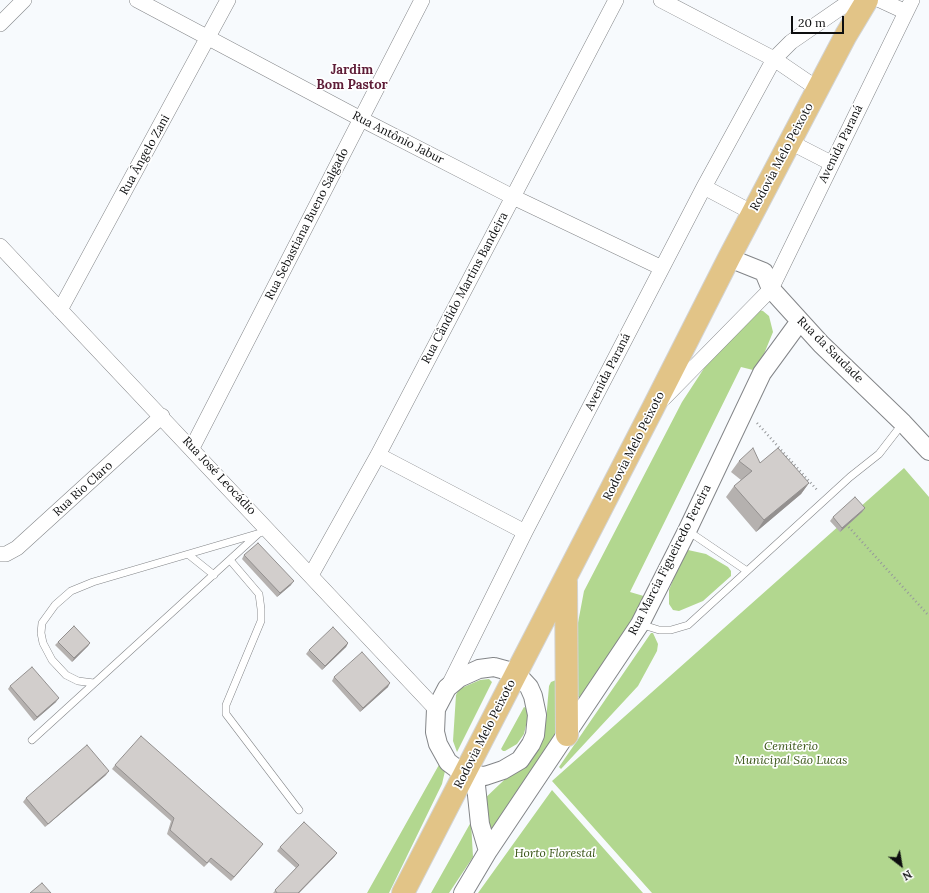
<!DOCTYPE html>
<meta charset="utf-8">
<style>
body{margin:0}
#map{position:relative;width:929px;height:893px;overflow:hidden;background:#f7fafd;font-family:Lora,serif}
canvas{display:block}
.north{position:absolute;left:881px;top:845px;width:40px;height:40px;-webkit-text-stroke:3px #fff;paint-order:stroke;rotate:149deg;font-size:11px;font-weight:700;line-height:16px;text-align:center;color:#0d0e0f}
.north::after{content:'';display:block;margin:auto;width:14px;height:18px;background:#0d0e0f;clip-path:polygon(50% 0,100% 100%,50% 72%,0 100%)}
.scale{position:absolute;left:791px;top:16px;width:53px;height:18px;box-sizing:border-box;border:2px solid #0d0e0f;border-top:0;padding-left:5px;font-size:12px;line-height:14px;white-space:nowrap;color:#0d0e0f;-webkit-text-stroke:3px #fff;paint-order:stroke}
</style>
<div id="map">
<canvas width="929" height="893"></canvas>
<div class="north">N</div>
<div class="scale">20 m</div>
</div>
<script>
const ctx = document.querySelector('canvas').getContext('2d');
ctx.lineJoin = 'round';
function fillPath(path, color) {
  ctx.fillStyle = color;
  ctx.fill(path, 'evenodd');
}
function toPath(rows) {
  const path = new Path2D();
  for (const r of rows) {
    path.moveTo(r[0], r[1]);
    for (let i = 2; i < r.length; i += 2) path.lineTo(r[i], r[i + 1]);
  }
  return path;
}
function strokePath(path, color, width, dash) {
  ctx.strokeStyle = color;
  ctx.lineWidth = width;
  ctx.lineCap = dash ? 'butt' : 'round';
  ctx.setLineDash(dash || []);
  ctx.stroke(path);
}
function drawText(font, color, halo, rows, align = 'center') {
  ctx.font = font + ' Lora,serif';
  ctx.lineWidth = 3.5;
  ctx.setLineDash([]);
  ctx.textBaseline = 'middle';
  ctx.strokeStyle = halo;
  ctx.fillStyle = color;
  for (const [text, x, y, turn = 0] of rows) {
    ctx.save();
    ctx.translate(x, y);
    ctx.rotate((+turn || 0) * Math.PI / 180);
    ctx.textAlign = isNaN(turn) ? turn : align;
    if (halo) ctx.strokeText(text, 0, 0);
    ctx.fillText(text, 0, 0);
    ctx.restore();
  }
}
const green = toPath([
 [756,309,763,311,769,316,773,332,757,371,741,367,630,592,647,597,583,697,578,697,576,694,577,628,584,591,682,402,716,350],
 [904,468,929,497,929,893,652,893,552,781],
 [688,550,706,554,728,567,731,571,731,576,703,601,679,611,673,610,669,604,669,590,679,565],
 [651,633,653,633,658,644,657,651,638,686,561,769,559,767],
 [489,679,492,682,457,752,453,741,456,695,459,689,480,680],
 [556,680,558,683,561,725,491,833,481,802,521,764,540,738,546,721,549,686,551,682],
 [524,707,526,708,528,717,524,734,517,744,505,751,503,751,501,749],
 [440,763,444,766,445,771,442,784,389,893,367,893],
 [552,790,643,893,478,893],
 [471,822,473,857,449,893,431,893]
]);
const path = toPath([
 [757,423,818,491],
 [846,524,929,616]
]);
const service = toPath([
 [688,531,747,571],
 [189,555,214,575],
 [230,560,259,594,261,609,261,621,226,705,226,714,299,810],
 [640,624,659,630,671,630,688,625,850,477,879,454,903,423],
 [94,683,78,681,66,675,52,660,43,643,41,633,42,623,55,605,71,591,93,582,260,533],
 [32,740,258,534]
]);
const minor = toPath([
 [137,0,361,119,513,197,662,268],
 [661,0,774,59,818,89],
 [880,0,906,12],
 [0,24,24,0],
 [790,142,831,163],
 [704,187,753,213],
 [0,246,436,709],
 [60,310,228,0],
 [664,398,771,289,912,0],
 [192,448,422,0],
 [378,455,525,532],
 [0,554,6,554,17,548,162,416],
 [311,575,378,455,616,0],
 [448,687,525,532,704,187,774,59,791,42,846,4,858,0]
]);
const tertiary = toPath([
 [729,258,764,272,771,289,821,344,903,423,929,451],
 [494,667,516,673,529,687,533,696,537,715,535,735,531,744,520,760,503,770,485,776,464,774,448,762,438,744,435,732,436,709,447,688,459,678,479,669,494,667],
 [475,776,480,824,488,851],
 [463,893,488,851,640,624,687,531,762,373,800,321]
]);
const primary = toPath([
 [566,582,567,735],
 [403,893,653,408,729,258,846,35,867,0]
]);
const wall = toPath([
 [739,461,760,463,809,483,801,494,756,532,726,497,734,486,741,480,731,472],
 [865,508,862,512,840,532,830,521,833,517],
 [244,555,291,585,277,597,242,559],
 [58,642,90,643,88,646,72,662,55,645],
 [348,643,346,647,322,670,306,654,309,650],
 [334,677,388,687,360,712,332,681],
 [10,686,56,702,34,721,8,689],
 [115,765,263,844,231,881,209,862,204,867,167,834,171,821,112,769],
 [106,775,45,827,23,802,26,798],
 [280,847,337,853,334,857,299,893,273,893,296,868,277,851]
]);
const shadedWall = toPath([
 [809,483,801,494,756,532,764,520],
 [865,508,862,512,840,532,842,528],
 [294,581,291,585,277,597,280,593],
 [90,643,88,646,72,662,74,658],
 [348,643,346,647,322,670,325,666],
 [390,683,388,687,360,712,363,708],
 [59,698,56,702,34,721,37,717],
 [109,771,106,775,45,827,48,824],
 [263,844,260,848,231,881,234,877],
 [337,853,334,857,299,893,298,893]
]);
const building = toPath([
 [753,448,760,463,778,448,809,483,764,520,734,486,752,471,739,461,753,448],
 [855,497,865,508,842,528,833,517,855,497],
 [258,543,294,581,280,593,244,555,258,543],
 [74,626,90,643,74,658,58,642,74,626],
 [333,627,348,643,325,666,309,650,333,627],
 [362,652,390,683,363,708,334,677,362,652],
 [32,667,59,698,37,717,10,686,32,667],
 [141,736,263,844,234,877,211,858,207,863,170,830,174,818,115,765,141,736],
 [87,745,109,771,48,824,26,798,87,745],
 [304,822,337,853,298,893,277,893,275,890,299,865,280,847,304,822],
 [42,883,51,893,30,893,42,883]
]);
const streetNames = [
 ["Rua Antônio Jabur",398,138,27],
 ["Avenida Paraná",841,144,-64],
 ["Rua Ângelo Zani",145,155,-61],
 ["Rodovia Melo Peixoto",782,157,-62],
 ["Rua Sebastiana Bueno Salgado",307,224,-63],
 ["Rua Cândido Martins Bandeira",465,288,-62],
 ["Rua da Saudade",830,350,45],
 ["Avenida Paraná",608,372,-63],
 ["Rodovia Melo Peixoto",634,446,-63],
 ["Rua José Leocádio",219,476,47],
 ["Rua Rio Claro",83,489,-42],
 ["Rua Marcia Figueiredo Fereira",670,560,-63],
 ["Rodovia Melo Peixoto",485,734,-63]
];
const parkNames = [
 ["Cemitério",791,747],
 ["Municipal São Lucas",791,761],
 ["Horto Florestal",555,854]
];
const neighbourhoodNames = [
 ["Jardim",352,70],
 ["Bom Pastor",352,85]
];
fillPath(green, '#b2d78f');
strokePath(service, '#838588', 8);
strokePath(minor, '#838588', 16);
strokePath(tertiary, '#838588', 20);
strokePath(primary, '#d3d4d4', 24);
strokePath(path, '#96989b', 2.5, [1, 3]);
strokePath(service, '#fff', 7);
strokePath(minor, '#fff', 15);
strokePath(tertiary, '#fff', 18);
strokePath(primary, '#e2c487', 22);
fillPath(wall, '#b5b1af');
fillPath(shadedWall, '#93908f');
fillPath(building, '#d2cecc');
strokePath(building, '#93908f', 1);
drawText('12px', '#0d0e0f', '#fff', streetNames);
drawText('italic 12px', '#365213', '#fff', parkNames);
drawText('bold 13px', '#5e1c37', '#fff', neighbourhoodNames);
</script>
